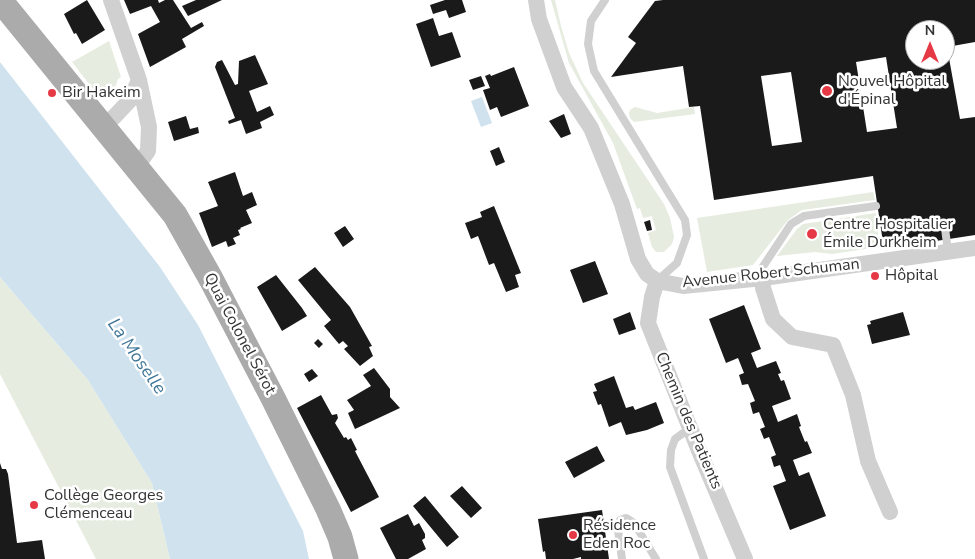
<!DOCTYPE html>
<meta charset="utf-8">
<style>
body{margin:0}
#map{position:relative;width:975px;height:559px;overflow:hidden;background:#fff;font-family:"Nunito Sans",sans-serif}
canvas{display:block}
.north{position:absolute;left:905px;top:20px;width:50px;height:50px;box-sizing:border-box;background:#fff;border:1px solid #adadad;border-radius:50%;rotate:0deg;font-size:14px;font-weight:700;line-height:20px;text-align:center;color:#333}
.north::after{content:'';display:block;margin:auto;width:18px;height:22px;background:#e63946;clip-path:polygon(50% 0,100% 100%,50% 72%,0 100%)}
</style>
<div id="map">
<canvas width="975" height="559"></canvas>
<div class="north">N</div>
</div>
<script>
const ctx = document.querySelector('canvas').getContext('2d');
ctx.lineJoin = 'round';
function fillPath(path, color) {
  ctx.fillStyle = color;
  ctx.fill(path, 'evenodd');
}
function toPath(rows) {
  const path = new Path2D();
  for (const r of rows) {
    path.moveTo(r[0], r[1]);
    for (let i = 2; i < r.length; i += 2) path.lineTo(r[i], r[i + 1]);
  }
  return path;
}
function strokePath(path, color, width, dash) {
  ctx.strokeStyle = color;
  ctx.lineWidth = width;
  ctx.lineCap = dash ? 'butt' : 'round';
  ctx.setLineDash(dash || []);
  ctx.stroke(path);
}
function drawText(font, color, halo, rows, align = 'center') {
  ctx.font = font + ' "Nunito Sans",sans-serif';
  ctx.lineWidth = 5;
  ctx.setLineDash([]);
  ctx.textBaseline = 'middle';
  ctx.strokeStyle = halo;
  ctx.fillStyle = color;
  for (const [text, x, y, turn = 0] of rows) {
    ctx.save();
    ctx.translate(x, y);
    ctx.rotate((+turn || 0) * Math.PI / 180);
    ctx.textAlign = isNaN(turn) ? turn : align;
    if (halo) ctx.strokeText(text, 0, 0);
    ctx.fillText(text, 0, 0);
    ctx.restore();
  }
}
const green = toPath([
 [551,0,555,0,561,26,569,53,583,83,664,204,670,218,674,237,672,244,664,252,656,252,652,247,648,233,656,230,652,216,643,218,640,208,637,209,613,143,569,63],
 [109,41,121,77,118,79,115,88,108,92,99,91,96,93,72,62],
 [635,107,657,113,694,107,695,114,634,122,630,118,629,113,630,110],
 [873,192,875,200,802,210,788,220,753,265,707,272,697,218],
 [876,213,879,247,832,254,815,252,777,256,797,229,803,224],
 [0,277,88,380,152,483,170,559,96,559,0,374]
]);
const water = toPath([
 [0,62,160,267,198,325,303,531,309,559,170,559,152,483,88,380,0,277],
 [482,97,492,123,481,127,471,101]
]);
const building = toPath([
 [87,0,105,30,82,44,76,33,74,34,64,14],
 [124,0,158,0,159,3,165,0,173,0,191,28,202,22,204,26,182,39,186,47,150,67,138,34,160,22,151,6,130,14],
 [196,0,222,0,188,16,182,6],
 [445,0,462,0,466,12,449,18,446,10,433,14,430,5],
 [663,0,975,0,975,42,947,47,960,119,975,117,975,235,884,249,873,176,714,200,700,106,689,107,683,66,611,77,636,43,628,37,655,1],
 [915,30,945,30,945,60,915,60],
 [886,57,897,128,867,132,856,62],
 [791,72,802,142,772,146,761,76],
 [433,18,439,36,452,32,461,57,431,67,416,24],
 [255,55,268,84,249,91,257,112,270,106,274,115,260,122,262,128,246,134,241,120,229,124,228,121,235,118,215,67,217,62,222,60,235,85,238,84,239,61],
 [514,67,529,106,501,117,497,107,490,110,483,90,490,88,485,76,490,74,491,76],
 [481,76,485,86,473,90,469,80],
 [564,114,571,134,561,138,549,121],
 [186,116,190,129,198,127,199,133,174,141,168,122],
 [499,147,505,162,496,166,490,151],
 [235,172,243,196,252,192,257,205,246,210,252,223,240,228,241,229,238,230,240,235,233,238,236,244,228,247,226,241,212,247,199,213,218,206,208,182],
 [494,206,521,273,515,275,519,287,506,292,494,263,489,265,478,236,471,239,465,223,482,217,480,212],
 [650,220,652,230,647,231,644,222],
 [345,226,354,239,343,247,334,233],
 [595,261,608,294,583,303,570,270],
 [315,267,350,307,372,346,369,347,373,356,360,366,344,349,348,346,343,341,339,344,324,326,331,320,298,280],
 [276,275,302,308,307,316,282,331,257,287],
 [744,305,761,349,751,353,757,368,776,361,781,373,778,374,781,381,784,380,791,399,772,406,778,422,797,414,801,426,799,427,805,442,807,441,812,453,793,460,799,476,809,472,826,516,790,530,773,486,786,481,780,465,774,467,771,457,776,455,769,437,764,439,760,429,765,427,759,412,753,414,750,403,755,401,748,384,742,385,739,375,744,373,738,358,726,363,709,319],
 [630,312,636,329,619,335,613,319],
 [903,312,910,335,872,344,867,325,871,324,870,321],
 [318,339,323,344,319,348,314,343],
 [374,368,390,389,390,397,400,408,355,429,348,413,354,410,347,400,371,386,363,375],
 [312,369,318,376,309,382,304,374],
 [614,376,626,408,633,406,635,410,656,402,664,423,647,430,626,435,621,422,609,427,601,404,598,405,593,392,597,391,594,384],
 [321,395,332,415,337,414,338,418,335,423,344,438,346,437,348,440,351,438,357,450,355,451,379,497,351,512,297,408],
 [597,446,605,461,574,478,565,462],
 [0,463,2,469,6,469,8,474,17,543,42,540,45,559,0,559],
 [462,486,482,508,471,518,450,496],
 [425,496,459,537,447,547,413,506],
 [602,510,609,559,581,559,581,557,573,559,546,559,545,551,543,552,538,519],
 [408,514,414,526,419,523,425,534,425,538,422,540,426,549,408,559,396,559,380,528]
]);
const service = toPath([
 [605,0,591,21,588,44,594,71,685,220,687,235,677,263,659,279],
 [945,228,948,252],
 [763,278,762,268,791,224,804,216,876,206],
 [690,428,675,439,671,450,670,467,704,559],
 [622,559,618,530,620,520,626,518,634,523,656,559]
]);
const minor = toPath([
 [111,0,139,80,149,127,148,151,136,168],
 [536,0,539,19,564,87,591,128,622,204,638,259,647,274,657,281,683,286,763,278,975,248],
 [102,127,114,117,130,100,139,80],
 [763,278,763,288,773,319,792,337,833,345,853,395,868,461,890,512],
 [657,281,652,297,648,323,700,453,745,559]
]);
const primary = toPath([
 [0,0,175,215,211,279,273,398,328,509,340,537,346,559]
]);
const markers = [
 [827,91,6,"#e63946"],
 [52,93,5,"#e63946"],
 [812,234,6,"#e63946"],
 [875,276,5,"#e63946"],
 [34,505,5,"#e63946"],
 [573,535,5,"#e63946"]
];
const poiNames = [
 ["Nouvel Hôpital",838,82],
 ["d'Épinal",838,100],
 ["Bir Hakeim",62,93],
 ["Centre Hospitalier",823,225],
 ["Émile Durkheim",823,243],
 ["Hôpital",885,276],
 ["Collège Georges",44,496],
 ["Clémenceau",44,514],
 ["Résidence",583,526],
 ["Eden Roc",583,544]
];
const streetNames = [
 ["Avenue Robert Schuman",771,274,-6],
 ["Quai Colonel Sérot",239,334,62],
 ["Chemin des Patients",688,421,67]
];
const waterNames = [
 ["La Moselle",136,357,55]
];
fillPath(green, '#e6ecdf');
fillPath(water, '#cfe2ee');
fillPath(building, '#1a1a1a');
strokePath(service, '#d0d0d0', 8);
strokePath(minor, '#d0d0d0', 16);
strokePath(primary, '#ababab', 25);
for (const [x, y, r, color] of markers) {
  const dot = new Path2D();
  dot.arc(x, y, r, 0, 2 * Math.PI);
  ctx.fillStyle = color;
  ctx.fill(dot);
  strokePath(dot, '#fff', 2);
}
drawText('16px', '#333', '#fff', poiNames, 'left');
drawText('16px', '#333', '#fff', streetNames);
drawText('italic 18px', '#3f7597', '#fff', waterNames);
</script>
